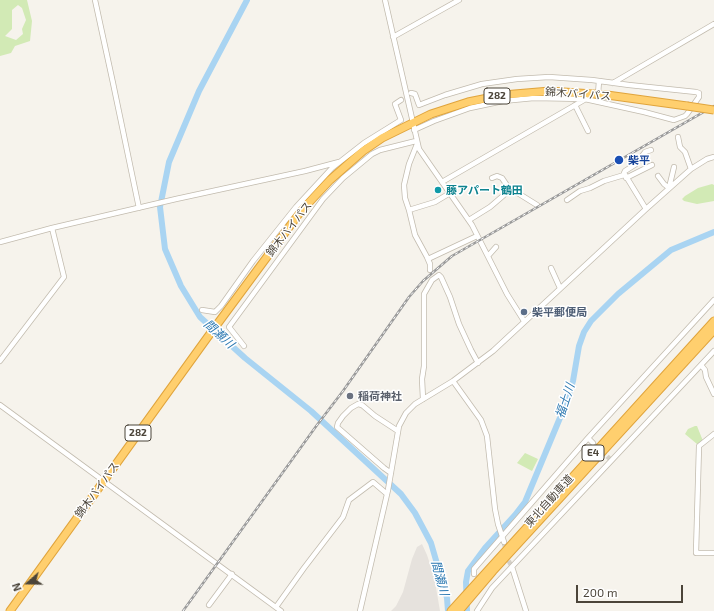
<!DOCTYPE html>
<meta charset="utf-8">
<style>
body{margin:0}
#map{position:relative;width:714px;height:611px;overflow:hidden;background:#f6f3ec;font-family:"Exo 2",sans-serif}
canvas{display:block}
.north{position:absolute;left:8px;top:563px;width:40px;height:40px;-webkit-text-stroke:3px #fff;paint-order:stroke;rotate:250deg;font-size:11px;font-weight:700;line-height:16px;text-align:center;color:#4b4439}
.north::after{content:'';display:block;margin:auto;width:14px;height:18px;background:#4b4439;clip-path:polygon(50% 0,100% 100%,50% 72%,0 100%)}
.scale{position:absolute;left:576px;top:585px;width:107px;height:18px;box-sizing:border-box;border:2px solid #4b4439;border-top:0;padding-left:5px;font-size:12px;line-height:14px;white-space:nowrap;color:#4b4439;-webkit-text-stroke:3px #fff;paint-order:stroke}
</style>
<div id="map">
<canvas width="714" height="611"></canvas>
<div class="north">N</div>
<div class="scale">200 m</div>
</div>
<script>
const ctx = document.querySelector('canvas').getContext('2d');
ctx.lineJoin = 'round';
function fillPath(path, color) {
  ctx.fillStyle = color;
  ctx.fill(path, 'evenodd');
}
function toPath(rows) {
  const path = new Path2D();
  for (const r of rows) {
    path.moveTo(r[0], r[1]);
    for (let i = 2; i < r.length; i += 2) path.lineTo(r[i], r[i + 1]);
  }
  return path;
}
function strokePath(path, color, width, dash) {
  ctx.strokeStyle = color;
  ctx.lineWidth = width;
  ctx.lineCap = dash ? 'butt' : 'round';
  ctx.setLineDash(dash || []);
  ctx.stroke(path);
}
function drawText(font, color, halo, rows, align = 'center') {
  ctx.font = font + ' "Exo 2","Noto Sans JP",sans-serif';
  ctx.lineWidth = 3;
  ctx.setLineDash([]);
  ctx.textBaseline = 'middle';
  ctx.strokeStyle = halo;
  ctx.fillStyle = color;
  for (const [text, x, y, turn = 0] of rows) {
    ctx.save();
    ctx.translate(x, y);
    ctx.rotate((+turn || 0) * Math.PI / 180);
    ctx.textAlign = isNaN(turn) ? turn : align;
    if (halo) ctx.strokeText(text, 0, 0);
    ctx.fillText(text, 0, 0);
    ctx.restore();
  }
}
const industrial = toPath([
 [422,544,427,555,434,576,440,611,391,611,396,606,403,592,412,559,417,547]
]);
const green = toPath([
 [0,0,27,0,32,21,30,41,15,46,11,53,0,56],
 [18,5,22,8,26,20,22,29,23,34,16,40,5,36,12,29,12,10],
 [712,184,714,185,714,201,697,204,684,201,682,199,685,196,698,188],
 [695,426,697,426,703,441,697,444,685,434,688,429],
 [525,453,538,459,532,471,517,463]
]);
const river = toPath([
 [247,0,199,91,169,162,160,207,165,249,181,286,200,317,245,358,311,411,401,494,415,513,431,543,447,598,448,611],
 [467,611,466,582,468,571,485,548,515,515,525,502,567,401,573,381,579,346,584,332,591,321,618,294,671,250,714,232]
]);
const minorTunnel = toPath([
 [593,443,610,459],
 [504,542,506,556,512,567]
]);
const minor = toPath([
 [95,0,113,83,139,208],
 [385,0,419,149,472,225,507,294,524,321],
 [393,37,459,0],
 [613,83,714,24],
 [411,93,415,94,419,105,445,95,482,84,517,79,549,77,592,80,629,85,696,92,699,93,699,97,687,114,685,116,674,120,644,112,585,99,534,98,503,101,470,108,434,121,414,130],
 [598,94,599,81],
 [575,105,588,131],
 [678,137,680,147,685,152,691,169],
 [417,144,409,164,404,185,405,198,409,210,415,235,427,257,430,264,430,270],
 [658,176,664,184,669,188],
 [626,178,652,165],
 [442,182,584,100],
 [508,187,537,205],
 [669,188,674,167],
 [567,200,580,191,590,188,604,181,624,175],
 [646,209,624,173,625,171,636,164,645,152,651,150],
 [409,210,435,202,450,193],
 [469,220,490,207,504,195,508,187,502,178,497,176,492,178],
 [0,242,52,228,176,199,305,171,339,162],
 [488,256,496,247],
 [428,259,477,236],
 [551,268,560,288],
 [202,310,215,312,221,306,253,261,296,207,332,168,364,143,401,120,395,104,401,100],
 [244,346,229,327,323,199,343,178,372,154,380,150,416,141],
 [0,361,64,277,52,228],
 [701,365,705,370,706,377,714,394],
 [453,381,481,420,487,436,495,509,498,524,504,542],
 [423,399,422,379,424,366,424,294,432,280,439,275,441,277,450,297,459,324,471,350,478,363],
 [0,405,281,611],
 [714,434,699,446,696,553,714,553],
 [588,438,593,443],
 [391,473,384,468,337,427,338,423,343,416,351,408,358,404,362,405,375,416,398,431],
 [512,567,526,611],
 [474,574,474,569,588,438,714,300],
 [209,605,232,574],
 [276,607,304,568,343,517,349,500,373,482,387,494],
 [360,611,388,490,399,426,406,413,415,404,453,381,493,351,646,209,691,169,707,159,714,157],
 [477,611,492,588,714,351]
]);
const highway = toPath([
 [10,611,207,338,301,211,330,180,363,151,382,138,431,114,468,102,503,95,550,91,578,93,607,95,687,106],
 [451,611,714,321],
 [459,611,493,571,714,330]
]);
const rail = toPath([
 [183,611,317,425,343,391,409,297,423,281,452,256,714,106]
]);
const highwayBridge = toPath([
 [687,106,714,110]
]);
const markers = [
 [619,160,5,"#1a4fb4"],
 [438,190,4,"#0f9aa8"],
 [524,312,4,"#5c6f8a"],
 [350,396,4,"#6b7280"]
];
const shields = [
 [497,96,26],
 [138,433,26],
 [593,453,22]
];
const shieldNames = [
 ["282",497,96],
 ["282",138,433],
 ["E4",593,453]
];
const streetNames = [
 ["錦木バイパス",578,94,4],
 ["錦木バイパス",289,229,-52],
 ["錦木バイパス",97,490,-54],
 ["東北自動車道",549,501,-48]
];
const transitNames = [
 ["柴平",628,160]
];
const cultureNames = [
 ["藤アパート鶴田",446,190]
];
const serviceNames = [
 ["柴平郵便局",532,312]
];
const worshipNames = [
 ["稲荷神社",358,396]
];
const waterNames = [
 ["間瀬川",219,334,42],
 ["福士川",565,401,-72],
 ["間瀬川",440,578,75]
];
fillPath(industrial, '#e6e2dd');
fillPath(green, '#d2eab5');
strokePath(river, '#a9d4f2', 6);
strokePath(minorTunnel, '#d4d0c8', 4.5, [4.5, 2]);
strokePath(minor, '#c2bbae', 6);
strokePath(highway, '#e0a43c', 9);
strokePath(minor, '#fff', 4.5);
strokePath(highway, '#ffcf6e', 7);
strokePath(rail, '#9a9a9a', 2.5);
strokePath(rail, '#fff', 1, [3]);
strokePath(highwayBridge, '#e0a43c', 9, []);
strokePath(highwayBridge, '#ffcf6e', 7);
for (const [x, y, r, color] of markers) {
  const dot = new Path2D();
  dot.arc(x, y, r, 0, 2 * Math.PI);
  ctx.fillStyle = color;
  ctx.fill(dot);
  strokePath(dot, '#fff', 1.5);
}
for (const [x, y, w] of shields) {
  const box = new Path2D();
  box.roundRect(x - w / 2, y - 8, w, 16, 3);
  ctx.fillStyle = '#fff';
  ctx.fill(box);
  strokePath(box, '#4b4439', 1);
}
drawText('bold 10px', '#4b4439', null, shieldNames);
drawText('11px', '#4b4439', '#fff', streetNames);
drawText('bold 11px', '#164399', '#fff', transitNames, 'left');
drawText('bold 11px', '#0d838f', '#fff', cultureNames, 'left');
drawText('bold 11px', '#4e5e75', '#fff', serviceNames, 'left');
drawText('bold 11px', '#5b616d', '#fff', worshipNames, 'left');
drawText('italic 12px', '#2e7ab2', '#fff', waterNames);
</script>
